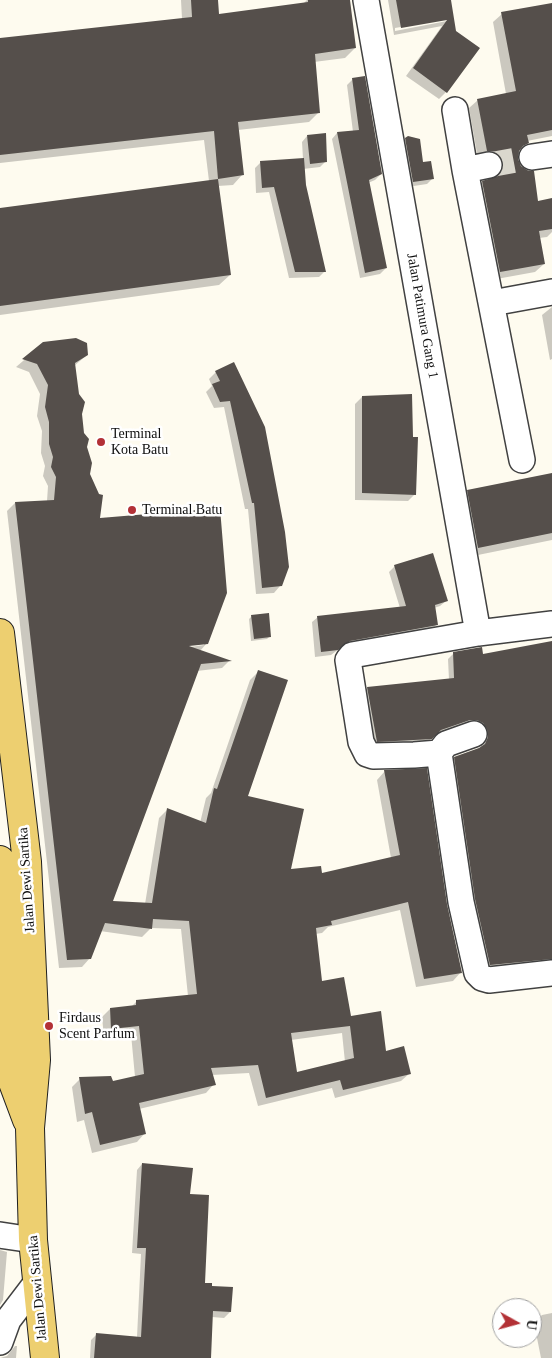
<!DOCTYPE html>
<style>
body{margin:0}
#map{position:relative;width:552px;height:1358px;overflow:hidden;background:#fefbef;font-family:"Times New Roman",serif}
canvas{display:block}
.north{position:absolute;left:492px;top:1298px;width:50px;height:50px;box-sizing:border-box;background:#fff;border:1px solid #9f9f9f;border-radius:50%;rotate:97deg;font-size:14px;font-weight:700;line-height:20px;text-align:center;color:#0e0e0e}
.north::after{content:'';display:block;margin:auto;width:18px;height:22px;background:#b33136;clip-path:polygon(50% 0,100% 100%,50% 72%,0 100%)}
</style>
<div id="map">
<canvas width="552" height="1358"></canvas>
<div class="north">U</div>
</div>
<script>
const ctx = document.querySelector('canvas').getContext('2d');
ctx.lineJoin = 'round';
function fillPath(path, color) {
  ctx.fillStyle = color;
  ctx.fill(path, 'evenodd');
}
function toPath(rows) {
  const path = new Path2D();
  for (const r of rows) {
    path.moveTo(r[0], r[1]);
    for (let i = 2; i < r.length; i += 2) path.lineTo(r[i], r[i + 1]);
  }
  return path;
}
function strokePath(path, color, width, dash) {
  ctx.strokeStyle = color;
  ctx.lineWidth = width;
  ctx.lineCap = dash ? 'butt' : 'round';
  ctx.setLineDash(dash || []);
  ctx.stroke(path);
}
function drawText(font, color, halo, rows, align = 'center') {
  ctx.font = font + ' "Times New Roman",serif';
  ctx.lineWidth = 5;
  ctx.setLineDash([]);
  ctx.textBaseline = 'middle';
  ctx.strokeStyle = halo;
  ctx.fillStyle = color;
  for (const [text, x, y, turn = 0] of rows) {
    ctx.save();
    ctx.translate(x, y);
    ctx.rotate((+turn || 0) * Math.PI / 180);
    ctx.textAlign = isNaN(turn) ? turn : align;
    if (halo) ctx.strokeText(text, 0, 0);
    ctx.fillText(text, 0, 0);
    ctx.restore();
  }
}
const shadow = toPath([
 [181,0,217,0,218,15,303,4,307,0,349,0,355,48,345,58,314,62,319,112,309,122,238,130,242,175,233,185,218,186,230,275,219,285,0,315,0,209,209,181,204,140,0,163,0,39,182,19],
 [388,0,450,0,446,92,439,99,406,76,442,26,394,35],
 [447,19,447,21,395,31,395,28],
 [552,4,552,136,527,141,519,152,517,160,536,202,552,207,552,232,547,237,539,238,544,264,535,272,491,280,474,191,483,182,494,179,495,172,478,159,469,108,478,100,506,94,493,22,502,14],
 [353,79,381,174,375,180,368,183,386,268,380,274,360,278,332,139,337,133,353,132,347,85],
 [307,136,326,161,320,167,303,169,304,185,325,271,319,277,289,278,269,192,256,193,255,168,261,162,303,159,302,142],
 [409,137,422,164,433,178,427,184,407,187,400,145],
 [552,307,552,359,550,360,542,315],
 [44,343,87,355,74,366,89,474,99,520,207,643,200,651,229,661,222,668,197,671,111,902,145,904,159,818,167,810,200,823,206,798,211,793,250,680,259,671,246,797,289,871,321,875,391,858,377,780,385,771,446,904,461,972,453,981,416,987,400,910,328,927,322,933,315,934,321,982,350,1018,385,1052,410,1073,401,1081,335,1098,332,1088,258,1106,249,1073,212,1075,214,1084,206,1093,139,1109,145,1133,137,1142,92,1153,84,1120,77,1122,72,1087,80,1079,112,1083,135,1077,131,1034,104,1037,102,1017,110,1009,131,1007,136,1002,188,996,181,929,151,928,142,937,100,931,90,958,82,967,59,968,7,511,15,503,47,501,48,486,43,476,45,466,41,453,42,431,37,416,40,394,29,372,16,367],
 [204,643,204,645,183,648,183,645],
 [342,1033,345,1062,296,1073,291,1040],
 [234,364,280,586,274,593,256,594,248,509,245,509,224,407,214,408,206,392,212,386,209,379,216,372],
 [362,397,415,494,408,501,355,500,355,404],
 [552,474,552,540,468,557,458,501,468,491],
 [395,566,446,601,440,606,434,608,436,625,431,631,343,646,331,655,315,657,312,622,318,617,400,608,389,572],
 [252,616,270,636,267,639,251,641,249,619],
 [552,642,552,966,484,971,449,764,455,758,480,748,483,743,482,735,462,726,434,736,424,745,371,747,362,694,367,688,449,680,448,659,454,653,482,655],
 [142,1164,189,1195,204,1284,210,1287,230,1312,224,1318,212,1317,210,1358,90,1358,91,1340,97,1334,137,1337,141,1254,132,1253,137,1170],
 [0,1250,7,1252,3,1300,0,1305],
 [552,1313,552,1358,541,1358,534,1323,542,1315],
 [15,1346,17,1346,16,1358,0,1358,7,1356]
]);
const building = toPath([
 [191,0,218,0,219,14,308,2,308,0,350,0,356,48,315,54,320,113,238,122,244,175,218,179,214,131,0,155,0,38,192,17],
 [396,0,451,0,456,31,480,48,447,93,413,68,447,20,401,28],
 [552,3,552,130,527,135,529,143,523,146,519,151,518,159,521,166,527,170,534,171,538,201,552,198,552,229,539,231,545,264,500,272,482,181,498,176,502,170,503,163,499,155,493,151,487,151,477,99,516,91,501,12],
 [365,76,382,174,369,180,387,268,365,273,337,132,359,130,352,78],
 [326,133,327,162,310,164,307,135],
 [408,136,420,139,423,162,431,161,434,179,413,182,405,138],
 [304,158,306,185,326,272,295,272,274,187,262,188,260,161],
 [218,179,231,275,0,306,0,208],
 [76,338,87,343,88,355,75,363,79,394,85,402,82,414,84,433,89,439,87,447,92,463,90,474,99,494,103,495,100,518,220,508,227,593,208,644,189,646,232,661,201,664,113,901,152,903,167,808,206,823,214,788,217,789,258,670,288,680,248,796,304,809,291,869,321,866,322,873,400,855,384,770,427,768,447,904,462,973,424,979,408,902,331,921,332,925,316,928,322,981,344,977,351,1016,381,1011,386,1051,404,1046,411,1074,343,1090,340,1080,266,1098,258,1065,211,1068,216,1085,139,1103,146,1134,100,1145,92,1112,85,1114,79,1077,111,1076,113,1081,144,1074,139,1026,111,1029,110,1008,136,1005,136,1000,197,994,189,921,153,919,152,929,105,923,91,959,67,960,15,502,54,500,56,477,51,467,53,457,49,444,49,422,45,407,48,385,37,364,22,359,43,342],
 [350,1026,354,1058,297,1072,291,1033],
 [234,362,265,427,285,532,289,567,282,586,262,588,254,503,252,503,230,401,220,402,212,384,220,381,215,371],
 [412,394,413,437,418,437,416,495,362,493,362,396],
 [552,473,552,533,478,548,467,490],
 [433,553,448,601,435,605,438,625,350,641,338,650,321,652,317,616,406,606,394,565],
 [269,613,271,637,254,639,251,615],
 [552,641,552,959,490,965,475,899,454,757,479,748,485,744,488,737,487,729,483,723,477,720,470,720,441,730,432,739,377,742,367,687,454,678,453,652,482,647,483,654],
 [142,1163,193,1168,190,1194,209,1195,205,1283,212,1283,212,1286,233,1287,231,1312,213,1311,211,1358,94,1358,96,1333,141,1337,146,1248,137,1248]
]);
const streetTunnel = toPath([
 [489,165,532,157]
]);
const street = toPath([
 [366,0,478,633],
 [455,110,465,170,522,460],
 [532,157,552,154],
 [465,170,489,165],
 [492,303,552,292],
 [474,734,446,744,439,753,461,902,477,973,482,978,489,980,552,973],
 [439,753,414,755,373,756,367,754,361,742,348,660,352,655,478,633,552,624],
 [0,1235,33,1240],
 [0,1342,8,1320,37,1282]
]);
const primary = toPath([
 [0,633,27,862,36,1060,30,1128,33,1240,45,1358],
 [0,860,12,1080,27,1120]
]);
const markers = [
 [101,442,5,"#b33136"],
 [132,510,5,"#b33136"],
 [49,1026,5,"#b33136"]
];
const streetNames = [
 ["Jalan Patimura Gang 1",422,316,80],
 ["Jalan Dewi Sartika",27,880,-94],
 ["Jalan Dewi Sartika",38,1288,-95]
];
const poiNames = [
 ["Terminal",111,434],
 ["Kota Batu",111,450],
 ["Terminal Batu",142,510],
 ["Firdaus",59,1018],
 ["Scent Parfum",59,1034]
];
fillPath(shadow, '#0003');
fillPath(building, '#554f4b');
strokePath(streetTunnel, '#dad7cd', 25, [25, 12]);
strokePath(street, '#414141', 28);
strokePath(primary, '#1f1f1f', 30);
strokePath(street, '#fff', 25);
strokePath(primary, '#edcf70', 28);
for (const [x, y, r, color] of markers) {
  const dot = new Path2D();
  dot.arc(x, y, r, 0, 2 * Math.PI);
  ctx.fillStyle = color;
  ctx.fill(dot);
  strokePath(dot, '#fff', 2);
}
drawText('14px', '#0e0e0e', '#fff', streetNames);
drawText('14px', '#0e0e0e', '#fff', poiNames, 'left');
</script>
